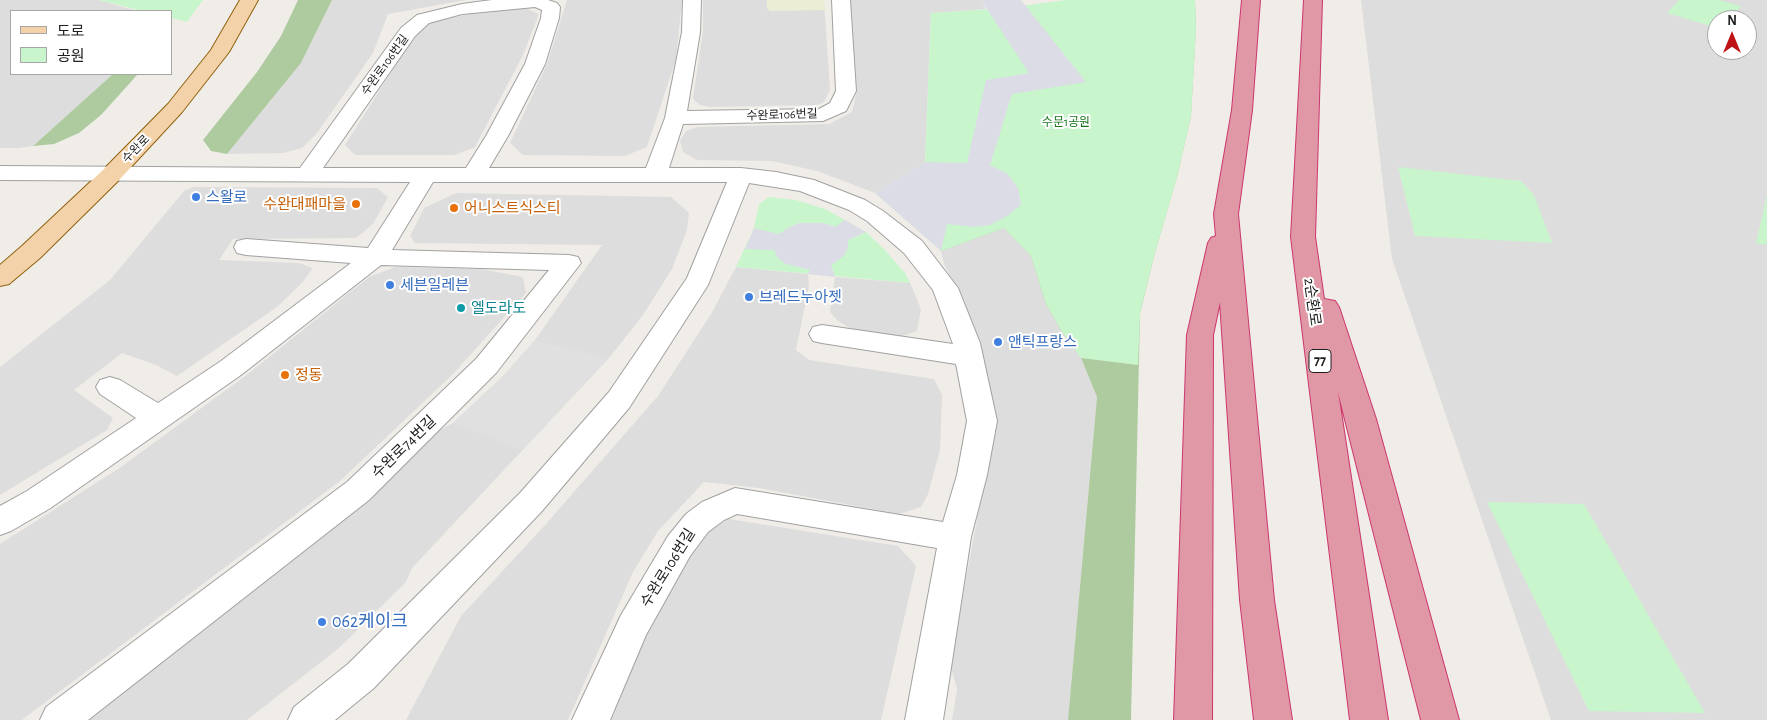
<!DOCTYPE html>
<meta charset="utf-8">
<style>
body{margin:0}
#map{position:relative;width:1767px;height:720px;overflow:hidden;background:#f0ede8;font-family:"Alegreya Sans","Noto Sans KR",sans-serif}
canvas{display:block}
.legend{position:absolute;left:10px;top:10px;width:162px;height:65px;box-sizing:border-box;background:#fff;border:1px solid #a6a6a6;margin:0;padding:6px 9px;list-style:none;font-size:15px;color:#202020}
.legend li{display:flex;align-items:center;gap:10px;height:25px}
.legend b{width:25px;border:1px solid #a6a6a6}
.north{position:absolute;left:1707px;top:10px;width:50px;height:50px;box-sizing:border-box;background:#fff;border:1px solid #a6a6a6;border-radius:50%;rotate:0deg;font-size:14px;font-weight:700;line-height:20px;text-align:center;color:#202020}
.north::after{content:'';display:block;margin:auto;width:18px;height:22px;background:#be1216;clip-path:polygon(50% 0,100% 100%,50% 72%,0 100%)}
</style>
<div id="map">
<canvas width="1767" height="720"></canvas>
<ul class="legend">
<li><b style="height:6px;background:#f4d2a9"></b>도로</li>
<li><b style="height:14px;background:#c9f5cc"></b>공원</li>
</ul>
<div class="north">N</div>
</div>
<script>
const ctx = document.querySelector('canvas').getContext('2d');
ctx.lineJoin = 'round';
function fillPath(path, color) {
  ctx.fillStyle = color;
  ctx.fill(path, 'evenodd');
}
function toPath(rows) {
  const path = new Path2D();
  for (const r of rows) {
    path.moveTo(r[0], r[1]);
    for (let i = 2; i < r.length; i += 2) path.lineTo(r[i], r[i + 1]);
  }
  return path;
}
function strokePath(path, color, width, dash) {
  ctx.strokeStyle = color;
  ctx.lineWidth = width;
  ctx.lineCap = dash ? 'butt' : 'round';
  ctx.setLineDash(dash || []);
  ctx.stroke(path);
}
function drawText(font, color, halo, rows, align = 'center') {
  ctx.font = font + ' "Alegreya Sans","Noto Sans KR",sans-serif';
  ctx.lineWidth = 4;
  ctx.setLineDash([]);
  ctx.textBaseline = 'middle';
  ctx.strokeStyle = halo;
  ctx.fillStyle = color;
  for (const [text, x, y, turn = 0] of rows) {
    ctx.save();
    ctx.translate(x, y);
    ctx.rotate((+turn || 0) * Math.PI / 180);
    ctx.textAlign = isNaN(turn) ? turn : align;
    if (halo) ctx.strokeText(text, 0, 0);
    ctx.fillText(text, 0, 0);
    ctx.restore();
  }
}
const residential = toPath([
 [0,0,99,0,137,11,11,11,11,74,113,74,33,146,18,148,0,148],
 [332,0,466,0,388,14,373,53,317,133,302,148,283,153,227,154,301,63],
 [567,0,682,0,676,59,647,147,625,156,523,155,510,143,547,64],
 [703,0,824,0,830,90,824,102,817,105,710,107,700,105,693,99,703,31],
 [848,0,981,0,986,9,931,13,925,162,875,193,817,171,772,161,697,160,683,152,680,141,686,131,698,127,829,124,852,112,857,91],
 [1361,0,1767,0,1767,720,1551,720,1392,259],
 [1717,20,1747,20,1747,50,1717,50],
 [517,8,528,9,538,14,537,19,523,55,475,147,455,155,355,155,345,145,417,31,426,23,480,12],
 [193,187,377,188,388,197,373,224,356,238,233,239,219,260,299,263,313,268,302,283,277,307,177,376,156,365,122,353,74,390,113,418,107,430,0,495,0,367,110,280,184,191],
 [456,193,671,197,689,213,687,230,672,269,643,315,609,358,412,568,406,582,339,648,247,720,78,720,195,637,337,522,433,434,453,423,504,375,535,340,602,245,415,243,410,236,424,208],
 [1004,228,1031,256,1061,330,1081,358,1097,397,1068,720,952,720,957,689,950,663,993,436,990,400,969,314,944,264,941,251],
 [395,267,481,269,523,277,526,293,454,373,340,481,27,716,22,720,0,720,0,544,121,467,248,374,369,277],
 [736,267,808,274,809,286,796,350,809,360,934,379,942,395,940,450,928,494,921,507,899,514,759,488,704,482,658,531,633,572,568,720,406,720,461,616,545,525,658,396,711,314],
 [835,277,910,283,921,309,917,331,900,337,858,333,838,321,830,312],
 [729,519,898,546,916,566,881,720,610,720,630,667,697,537]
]);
const farmland = toPath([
 [767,0,824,0,826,10,770,11,767,8]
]);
const forest = toPath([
 [298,0,332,0,301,63,227,154,211,151,203,140,257,72,281,36],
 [1066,0,1195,0,1196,29,1191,116,1177,177,1154,256,1140,314,1131,720,1068,720,1097,397,1081,358,1061,330,1046,304,1031,256,1004,228,941,251,946,236],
 [113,74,138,74,101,115,79,133,54,144,33,146]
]);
const park = toPath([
 [99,0,203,0,187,22,171,18,171,11,142,11],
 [1066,0,1195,0,1196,29,1191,116,1177,177,1154,256,1140,313,1138,365,1081,358,1061,330,1046,304,1031,256,1004,228,941,251,875,193,925,162,931,13,1006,8],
 [1679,0,1719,0,1741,6,1730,20,1717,20,1717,28,1667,13],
 [1398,167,1521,181,1534,195,1552,243,1415,236],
 [1767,195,1767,245,1756,243],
 [769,197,796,200,825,209,866,232,884,249,905,273,910,283,736,267,754,228,759,204],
 [1487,502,1584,504,1705,713,1589,711]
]);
const parking = toPath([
 [535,340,609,358,522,450,453,423,504,375]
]);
const plaza = toPath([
 [981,0,1021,0,1086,82,1012,94,990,165,1008,174,1018,188,1021,205,1007,216,990,225,973,227,947,224,941,251,875,193,925,162,967,163,986,80,1029,73],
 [845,220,866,232,848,240,848,248,844,256,831,265,835,277,808,274,810,270,786,264,778,258,774,250,745,249,754,228,779,234,788,228,799,223,824,223,835,227]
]);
const minor = toPath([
 [492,0,548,0,557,3,560,7,559,18,545,64,508,136,489,168,646,168,665,118,682,32,683,0,701,0,700,32,687,111,819,109,830,103,836,91,832,0,850,0,856,91,846,111,823,121,683,124,669,168,741,168,776,172,814,180,865,200,883,211,922,241,958,288,980,343,997,421,987,475,971,537,943,720,905,720,937,548,737,514,724,520,708,532,690,556,646,635,610,720,572,720,621,615,668,536,686,514,702,502,735,488,943,522,957,475,967,421,956,364,822,343,813,341,809,334,813,327,822,325,953,344,933,290,904,253,867,221,849,210,800,191,749,183,708,285,629,408,542,511,374,688,335,720,288,720,294,707,348,664,520,493,609,392,687,278,727,182,433,182,392,250,569,255,578,257,581,263,496,373,369,500,88,720,40,720,46,707,347,482,476,359,549,270,381,265,241,375,49,509,11,531,0,535,0,506,27,491,136,418,100,394,96,387,100,380,110,377,120,380,158,403,221,361,351,263,246,255,237,253,234,247,237,241,246,239,368,248,410,182,0,180,0,166,300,168,401,28,417,15,462,4,492,0],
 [535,7,542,10,541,18,525,64,486,136,466,168,323,168,415,36,429,23,462,14,535,7]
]);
const major = toPath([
 [240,0,258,0,229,52,182,112,119,180,40,258,9,284,0,286,0,265,22,246,103,170,168,104,211,50,240,0]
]);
const highway = toPath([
 [1242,0,1260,0,1252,110,1238,214,1274,600,1292,720,1254,720,1240,600,1220,302,1213,335,1212,720,1174,720,1187,335,1208,243,1211,238,1216,236,1214,214,1232,110,1242,0],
 [1304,0,1322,0,1315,237,1324,299,1335,301,1339,307,1376,419,1459,720,1421,720,1338,392,1388,720,1350,720,1291,237,1304,0]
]);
const markers = [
 [196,197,5,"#3f7fe0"],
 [356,204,5,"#e8710a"],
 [454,208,5,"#e8710a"],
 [390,285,5,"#3f7fe0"],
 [749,297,5,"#3f7fe0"],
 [461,308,5,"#0f9aa8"],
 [998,342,5,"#3f7fe0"],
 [285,375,5,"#e8710a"],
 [322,622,5,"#3f7fe0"]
];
const farStreetnames = [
 ["수완로106번길",385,65,-54],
 ["수완로106번길",782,115,-2],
 ["수완로",136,149,-46]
];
const farParknames = [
 ["수문1공원",1066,122]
];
const shields = [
 [1320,361,22]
];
const shieldNames = [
 ["77",1320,361]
];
const shopNames = [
 ["스왈로",206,197],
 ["세븐일레븐",400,285],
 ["브레드누아젯",759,297],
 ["앤틱프랑스",1008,342]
];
const foodNames = [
 ["수완대패마을",346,204,"right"],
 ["어니스트식스티",464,208],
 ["정동",295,375]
];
const streetNames = [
 ["2순환로",1312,302,82],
 ["수완로74번길",404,447,-44],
 ["수완로106번길",668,568,-58]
];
const cultureNames = [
 ["엘도라도",471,308]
];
const nearShopnames = [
 ["062케이크",332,622]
];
fillPath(residential, '#dedddd');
fillPath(farmland, '#ebedd5');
fillPath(forest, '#aecba0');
fillPath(park, '#c9f5cc');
fillPath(parking, '#e0e0e0');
fillPath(plaza, '#dcdce6');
strokePath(minor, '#a1a1a1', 2);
strokePath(major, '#8f610e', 2);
strokePath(highway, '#cc376d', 2);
fillPath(minor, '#fff');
fillPath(major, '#f4d2a9');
fillPath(highway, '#e097a6');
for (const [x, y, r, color] of markers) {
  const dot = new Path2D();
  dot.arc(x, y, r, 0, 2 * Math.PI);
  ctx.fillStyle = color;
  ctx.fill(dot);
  strokePath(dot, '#fff', 2);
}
drawText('12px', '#202020', '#fff', farStreetnames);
drawText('12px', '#16761c', '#fff', farParknames);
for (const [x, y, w] of shields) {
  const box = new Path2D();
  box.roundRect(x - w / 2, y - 11.5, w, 23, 4);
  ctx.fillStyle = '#fff';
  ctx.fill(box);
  strokePath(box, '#202020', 1);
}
drawText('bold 14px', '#202020', null, shieldNames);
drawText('15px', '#366cbe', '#fff', shopNames, 'left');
drawText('15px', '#c56008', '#fff', foodNames, 'left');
drawText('15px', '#202020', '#fff', streetNames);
drawText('15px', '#0d838f', '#fff', cultureNames, 'left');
drawText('18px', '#366cbe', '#fff', nearShopnames, 'left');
</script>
